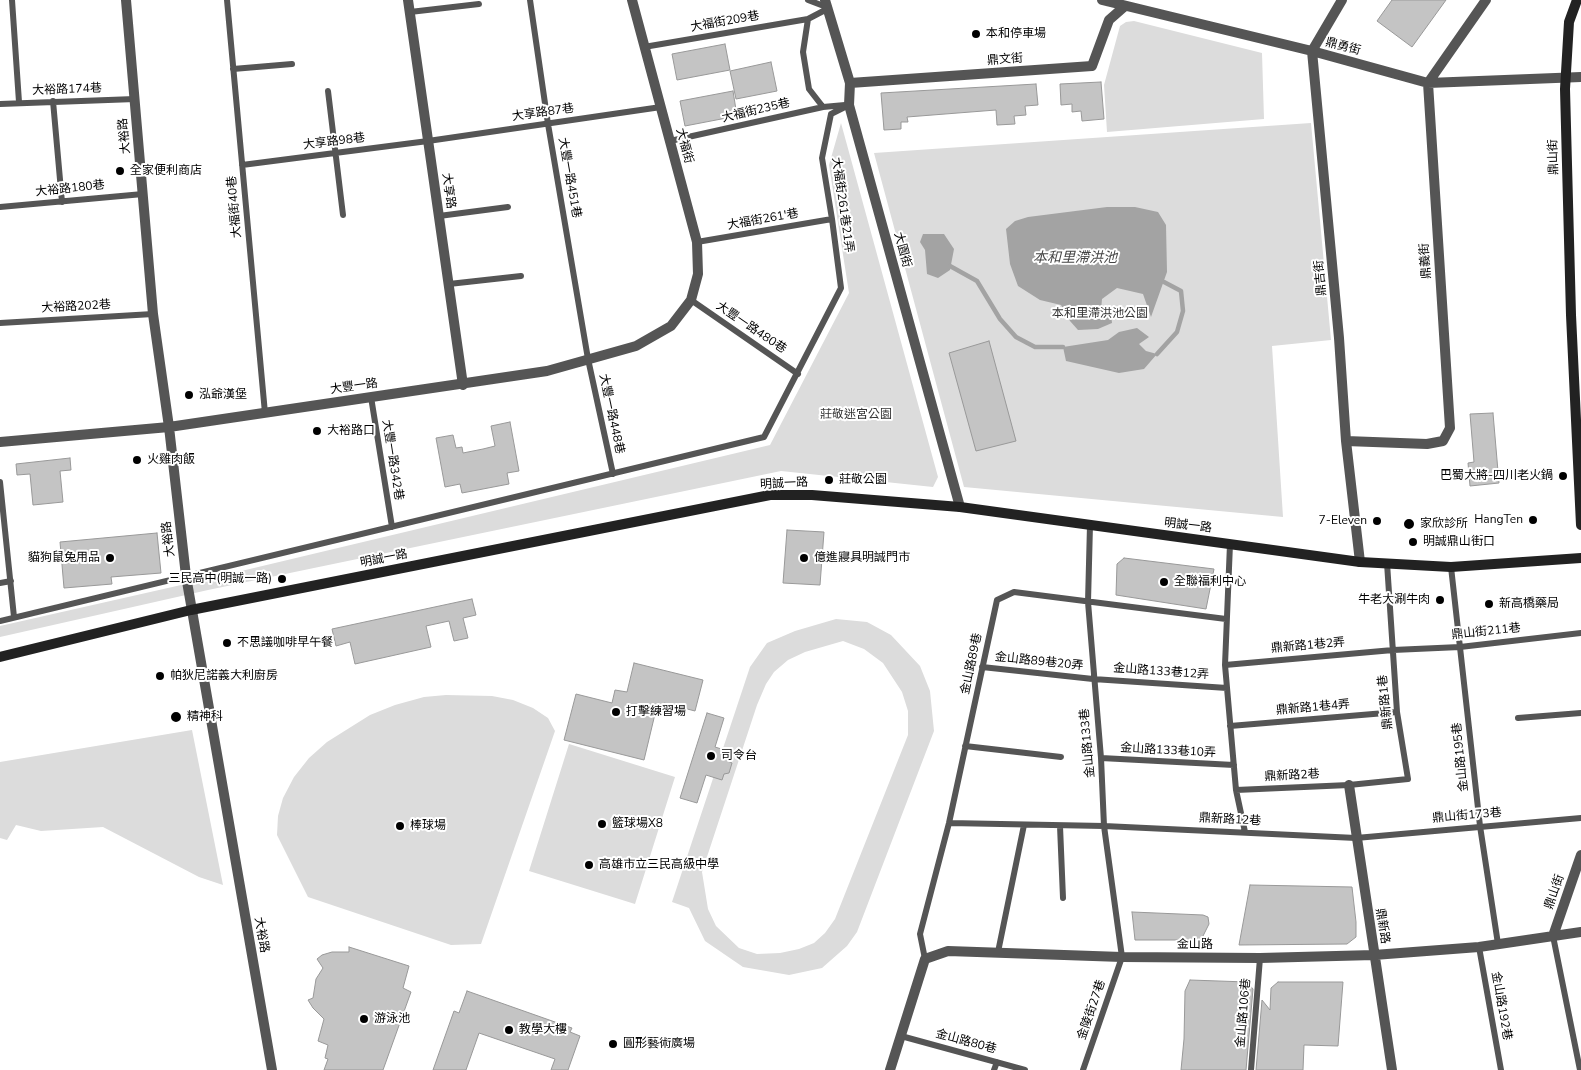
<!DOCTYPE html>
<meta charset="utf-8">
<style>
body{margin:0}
canvas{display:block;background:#fff}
</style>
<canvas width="1581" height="1070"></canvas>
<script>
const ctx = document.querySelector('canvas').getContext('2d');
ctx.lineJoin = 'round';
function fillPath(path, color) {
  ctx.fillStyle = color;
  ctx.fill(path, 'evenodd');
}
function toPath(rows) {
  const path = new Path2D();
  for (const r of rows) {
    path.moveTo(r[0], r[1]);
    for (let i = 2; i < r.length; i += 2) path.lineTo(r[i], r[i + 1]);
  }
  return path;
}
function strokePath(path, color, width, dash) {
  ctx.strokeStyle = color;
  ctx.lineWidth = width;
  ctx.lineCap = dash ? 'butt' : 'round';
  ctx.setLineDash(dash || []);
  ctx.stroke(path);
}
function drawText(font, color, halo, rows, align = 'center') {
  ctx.font = font + ' "Nunito Sans","Noto Sans TC",sans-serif';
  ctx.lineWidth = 4;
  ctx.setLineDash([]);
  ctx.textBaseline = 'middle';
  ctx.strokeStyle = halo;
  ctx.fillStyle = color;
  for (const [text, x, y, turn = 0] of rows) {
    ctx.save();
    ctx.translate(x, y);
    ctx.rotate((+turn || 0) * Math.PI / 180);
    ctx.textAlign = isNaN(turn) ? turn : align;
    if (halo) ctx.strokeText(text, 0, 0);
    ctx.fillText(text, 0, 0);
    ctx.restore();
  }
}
const green = toPath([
 [1134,21,1262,53,1264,119,1107,132,1104,85,1120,26,1126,22],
 [841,123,938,477,933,487,781,471,208,590,0,637,0,626,212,578,770,445,849,293,829,165],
 [1311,123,1331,340,1272,346,1283,517,964,487,874,153],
 [836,619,867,622,891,635,920,666,930,691,934,731,857,932,847,946,822,968,789,975,743,967,705,941,689,908,672,902,750,667,767,643,795,631],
 [843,641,864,649,883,663,902,692,908,711,908,735,835,919,825,933,814,943,799,949,780,953,757,954,739,948,716,926,708,909,702,872,757,705,766,684,774,672,788,660,805,652],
 [446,695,492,696,513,700,533,708,548,718,555,731,481,944,451,945,308,897,277,835,278,816,283,798,294,777,309,758,327,742,370,715,395,705,424,697],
 [192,730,223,885,199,877,103,827,41,831,16,825,7,840,0,838,0,762],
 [569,744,675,777,635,904,529,871]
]);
const water = toPath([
 [1107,207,1135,207,1158,212,1166,225,1167,272,1151,317,1143,294,1117,288,1102,299,1101,311,1111,314,1112,323,1098,329,1078,330,1070,321,1061,305,1040,300,1018,286,1010,264,1006,229,1015,221,1028,217],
 [923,234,944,234,954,249,950,270,938,278,927,274,925,250,920,242],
 [1137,328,1149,337,1139,344,1146,351,1157,354,1144,369,1119,373,1066,361,1063,347,1108,340,1119,332]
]);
const stream = toPath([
 [950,266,977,281,1000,319,1016,337,1035,347,1063,347],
 [1157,354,1177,332,1183,311,1181,291,1164,282]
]);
const building = toPath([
 [1392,0,1446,0,1412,47,1377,21,1392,0],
 [725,44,730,70,677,80,672,54,725,44],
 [771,62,777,91,736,99,730,71,771,62],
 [1101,82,1104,119,1082,121,1081,111,1072,112,1072,104,1061,105,1060,84,1101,82],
 [1036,84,1038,105,1025,106,1026,115,1014,116,1015,124,997,125,996,110,907,117,908,122,901,122,901,129,884,130,881,93,1036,84],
 [733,91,737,116,685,126,680,101,733,91],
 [989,341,1016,441,976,451,949,353,989,341],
 [1493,413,1499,483,1470,486,1468,463,1474,462,1470,414,1493,413],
 [510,422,519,471,507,473,509,484,462,493,460,484,445,487,436,438,453,435,456,448,462,447,463,453,483,449,495,446,491,426,510,422],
 [70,458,71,470,60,471,63,502,33,505,30,474,17,475,16,464,70,458],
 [787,530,824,532,820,585,783,583,787,530],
 [157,533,161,573,111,577,112,584,64,588,60,542,157,533],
 [1124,558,1214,569,1206,609,1116,595,1117,564,1124,558],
 [472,599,476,615,463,618,468,638,454,641,449,621,426,626,431,647,355,664,350,642,336,646,332,629,472,599],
 [634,663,703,680,695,711,664,703,661,715,655,714,644,760,564,740,576,694,612,703,615,690,627,692,634,663],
 [707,713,724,718,715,747,731,752,728,761,732,763,729,773,724,774,722,780,706,775,697,803,680,798,707,713],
 [1250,885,1352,887,1356,922,1356,937,1347,944,1239,945,1250,885],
 [1132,912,1203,915,1208,917,1209,924,1201,940,1135,940,1132,912],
 [349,947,409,966,403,988,411,992,383,1070,324,1070,328,1059,325,1058,328,1045,318,1041,324,1019,313,1008,308,1000,313,998,316,979,323,968,317,959,322,955,332,952,349,952,349,947],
 [1190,980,1247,982,1253,989,1246,1070,1181,1070,1184,1039,1185,991,1190,980],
 [1278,982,1343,982,1338,1046,1304,1045,1303,1070,1256,1070,1262,1000,1270,1010,1271,988,1278,982],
 [467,991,572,1028,570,1032,580,1036,568,1070,551,1070,555,1059,479,1033,466,1070,433,1070,454,1011,459,1013,467,991]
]);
const lane = toPath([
 [12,0,19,102],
 [227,0,265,413],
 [530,0,548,124,588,359,613,474],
 [808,0,829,8,808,19,803,52,809,89,823,107],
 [410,12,479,4],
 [644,47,808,19],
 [233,69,292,64],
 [328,91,343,215],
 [53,101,62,202],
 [0,104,135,99],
 [670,141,823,107,845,105],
 [242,165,428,141,661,107],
 [0,207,143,194],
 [439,216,508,207],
 [697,242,832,219],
 [449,284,521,276],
 [691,300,798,374],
 [0,323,153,314],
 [371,397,392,527],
 [0,482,14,617],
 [1230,544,1225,665,1236,790,1245,832],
 [1451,567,1480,826,1498,944],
 [0,583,11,581],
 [0,621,764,437,841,288,832,219,822,158,831,114,849,105],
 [1225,665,1393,650,1460,647,1581,633],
 [982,667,1093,679,1227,688],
 [1518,718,1581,713],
 [1230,726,1397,712],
 [965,746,1061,757],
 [1101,758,1234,765],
 [1236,790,1349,785,1408,779,1397,712,1387,563],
 [949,823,1104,826,1356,838,1581,818],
 [1060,826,1063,898],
 [1553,936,1580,1070],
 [1479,947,1501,1070],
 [998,952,1024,825],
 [925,959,920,934,949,823,997,600,1014,592,1226,619],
 [901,1036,1025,1070],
 [994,1070,997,1062],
 [1083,1070,1122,957,1104,826,1101,758,1088,602,1090,525],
 [1251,1070,1260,958]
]);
const street = toPath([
 [126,0,153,314,169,427,186,576,272,1070],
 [408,0,463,385],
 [825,0,850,83,849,105,960,507],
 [1102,0,1312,51,1428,83,1581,77],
 [1342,0,1312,51,1339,338,1346,441,1360,562],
 [850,83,1092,66,1109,20,1125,6],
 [1346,441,1427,444,1443,441,1450,428,1428,83,1486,0],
 [0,442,169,427,547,371,636,346,671,326,691,300,698,274,697,242,632,0],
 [1349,785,1392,1070],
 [1553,936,1581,855],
 [890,1070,925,959,948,951,1122,957,1260,958,1374,955,1479,947,1581,932]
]);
const secondary = toPath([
 [1577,0,1569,22,1565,89,1571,315,1581,525],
 [0,657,191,610,770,495,812,495,960,507,1360,562,1451,567,1581,558]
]);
const markers = [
 [976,34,5,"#000"],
 [120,171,5,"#000"],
 [189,395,5,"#000"],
 [317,431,5,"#000"],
 [137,460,5,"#000"],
 [1563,476,5,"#000"],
 [829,480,5,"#000"],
 [1533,520,5,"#000"],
 [1377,521,5,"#000"],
 [1409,524,6,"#000"],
 [1413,542,5,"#000"],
 [110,558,5,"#000"],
 [804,558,5,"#000"],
 [282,579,5,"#000"],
 [1164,582,5,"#000"],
 [1440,600,5,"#000"],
 [1489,604,5,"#000"],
 [227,643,5,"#000"],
 [160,676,5,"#000"],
 [616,712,5,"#000"],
 [176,717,6,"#000"],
 [711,756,5,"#000"],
 [602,824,5,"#000"],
 [400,826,5,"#000"],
 [589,865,5,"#000"],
 [364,1019,5,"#000"],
 [509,1030,5,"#000"],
 [613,1044,5,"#000"]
];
const streetNames = [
 ["大福街209巷",725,22,-10],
 ["鼎勇街",1343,47,15],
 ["鼎文街",1005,60,-4],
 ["大裕路174巷",67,90,-2],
 ["大福街235巷",756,111,-13],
 ["大享路87巷",543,113,-8],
 ["大裕路",125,136,-95],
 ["大享路98巷",334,142,-7],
 ["大福街",684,146,75],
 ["鼎山街",1554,157,-92],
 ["大豐一路451巷",569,178,80],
 ["大裕路180巷",70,189,-6],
 ["大享路",448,191,82],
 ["大福街261巷21弄",842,205,82],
 ["大福街40巷",235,207,-95],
 ["大福街261'巷",763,220,-10],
 ["大園街",902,250,75],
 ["鼎義街",1426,261,-94],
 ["鼎吉街",1321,278,-95],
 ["大裕路202巷",76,307,-3],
 ["大豐一路480巷",751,328,34],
 ["大豐一路",354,387,-8],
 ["大豐一路448巷",611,414,78],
 ["大豐一路342巷",392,460,81],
 ["明誠一路",784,484,-3],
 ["明誠一路",1188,526,7],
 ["大裕路",169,539,-97],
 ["明誠一路",384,559,-11],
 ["鼎山街211巷",1486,632,-6],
 ["鼎新路1巷2弄",1308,646,-5],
 ["金山路89巷20弄",1039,662,6],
 ["金山路89巷",972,664,-78],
 ["金山路133巷12弄",1161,672,4],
 ["鼎新路1巷",1386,702,-96],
 ["鼎新路1巷4弄",1313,708,-5],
 ["金山路133巷",1088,743,-95],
 ["金山路133巷10弄",1168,751,3],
 ["金山路195巷",1461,757,-96],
 ["鼎新路2巷",1292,776,-3],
 ["鼎山街173巷",1467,816,-5],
 ["鼎新路12巷",1230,820,3],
 ["鼎山街",1555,892,-71],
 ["鼎新路",1382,926,81],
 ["大裕路",261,935,80],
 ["金山路",1195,945],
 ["金山路192巷",1501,1006,80],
 ["金陵街27巷",1092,1010,-71],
 ["金山路106巷",1244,1013,-85],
 ["金山路80巷",966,1042,15]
];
const poiNames = [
 ["本和停車場",986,34],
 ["全家便利商店",130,171],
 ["泓爺漢堡",199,395],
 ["大裕路口",327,431],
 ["火雞肉飯",147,460],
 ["巴蜀大將-四川老火鍋",1553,476,"right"],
 ["莊敬公園",839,480],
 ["HangTen",1523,520,"right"],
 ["7-Eleven",1367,521,"right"],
 ["家欣診所",1420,524],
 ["明誠鼎山街口",1423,542],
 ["貓狗鼠兔用品",100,558,"right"],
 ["億進寢具明誠門市",814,558],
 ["三民高中(明誠一路)",272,579,"right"],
 ["全聯福利中心",1174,582],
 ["牛老大涮牛肉",1430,600,"right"],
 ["新高橋藥局",1499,604],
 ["不思議咖啡早午餐",237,643],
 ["帕狄尼諾義大利廚房",170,676],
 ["打擊練習場",626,712],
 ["精神科",187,717],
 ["司令台",721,756],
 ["籃球場X8",612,824],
 ["棒球場",410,826],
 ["高雄市立三民高級中學",599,865],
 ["游泳池",374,1019],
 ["教學大樓",519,1030],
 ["圓形藝術廣場",623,1044]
];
const parkNames = [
 ["本和里滯洪池公園",1100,314],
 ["莊敬迷宮公園",856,415]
];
const waterNames = [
 ["本和里滯洪池",1075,259]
];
fillPath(green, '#dcdcdc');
fillPath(water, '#a3a3a3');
strokePath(stream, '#a3a3a3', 4.5);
fillPath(building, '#c4c4c4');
strokePath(building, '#999', 1);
strokePath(lane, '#555', 6);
strokePath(street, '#555', 10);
strokePath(secondary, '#222', 10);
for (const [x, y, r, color] of markers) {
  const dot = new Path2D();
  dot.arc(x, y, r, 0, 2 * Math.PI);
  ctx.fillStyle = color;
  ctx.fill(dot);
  strokePath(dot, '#fff', 2);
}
drawText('12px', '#000', '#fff', streetNames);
drawText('12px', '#000', '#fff', poiNames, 'left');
drawText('12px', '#333', '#fff', parkNames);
drawText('italic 14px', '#444', '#fff', waterNames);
</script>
